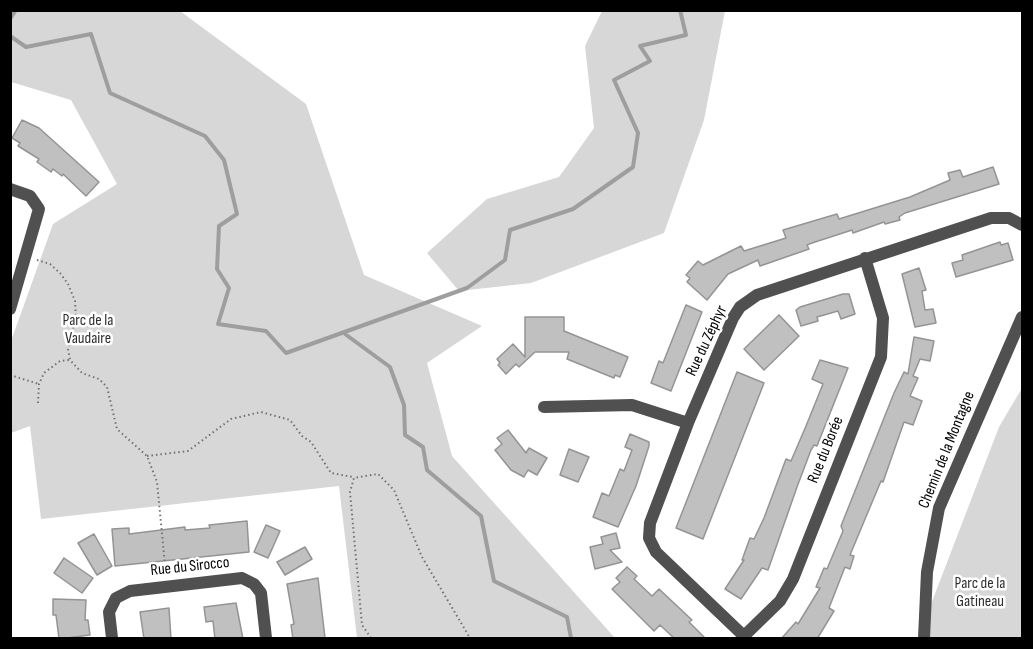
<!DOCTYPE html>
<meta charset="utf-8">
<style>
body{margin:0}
#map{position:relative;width:1033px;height:649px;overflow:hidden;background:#fff;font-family:"Sofia Sans Condensed",sans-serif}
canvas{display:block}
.frame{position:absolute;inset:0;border:12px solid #000;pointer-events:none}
</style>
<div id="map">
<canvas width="1033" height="649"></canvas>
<div class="frame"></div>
</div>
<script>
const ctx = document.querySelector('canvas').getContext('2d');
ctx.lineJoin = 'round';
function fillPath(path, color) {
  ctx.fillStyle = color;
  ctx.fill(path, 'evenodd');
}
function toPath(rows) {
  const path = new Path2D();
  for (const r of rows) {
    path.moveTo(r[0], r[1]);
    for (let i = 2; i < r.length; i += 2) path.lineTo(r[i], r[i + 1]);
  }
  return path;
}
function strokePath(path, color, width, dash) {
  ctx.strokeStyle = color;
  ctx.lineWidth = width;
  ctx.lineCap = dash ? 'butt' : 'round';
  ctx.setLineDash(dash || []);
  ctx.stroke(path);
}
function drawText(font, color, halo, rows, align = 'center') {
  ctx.font = font + ' "Sofia Sans Condensed",sans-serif';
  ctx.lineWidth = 5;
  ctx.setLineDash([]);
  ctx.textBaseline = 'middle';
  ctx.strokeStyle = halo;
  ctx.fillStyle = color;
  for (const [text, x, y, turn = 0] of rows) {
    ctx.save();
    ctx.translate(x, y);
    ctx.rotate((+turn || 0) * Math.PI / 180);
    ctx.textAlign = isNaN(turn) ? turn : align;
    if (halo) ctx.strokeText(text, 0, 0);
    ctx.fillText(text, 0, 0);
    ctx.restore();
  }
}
const green = toPath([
 [11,10,180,11,306,104,364,275,482,326,427,363,452,456,615,638,357,638,339,486,41,519,30,426,11,433,11,341,53,224,117,184,71,100,11,82],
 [602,11,725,11,704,120,664,233,531,283,459,291,427,253,487,199,559,177,594,128,585,46],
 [1022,388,1022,638,918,638,999,427]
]);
const stream = toPath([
 [10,19,16,10],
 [10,36,26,47,91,34,110,93,205,136,224,160,237,214,219,226,217,269,229,288,218,324,266,331,286,353,467,288,505,260,510,230,573,209,633,167,638,133,614,80,650,61,640,46,686,35,680,10],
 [345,334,390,367,404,405,405,435,423,447,427,470,481,516,494,581,567,617,571,638]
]);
const building = toPath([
 [22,120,39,128,99,182,86,196,63,174,62,176,53,169,51,172,37,162,39,159,18,146,20,143,12,138,22,120],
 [993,167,999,184,905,213,899,217,900,220,885,224,884,222,853,233,852,230,812,243,807,245,809,249,760,266,758,260,728,274,707,300,687,282,690,278,686,275,698,261,703,265,741,246,744,251,786,238,783,230,837,214,839,219,910,197,950,180,948,173,960,170,963,177,993,167],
 [1000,242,1001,245,1008,243,1013,260,956,277,952,263,963,260,962,255,1000,242],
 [919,268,926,290,922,291,925,310,933,309,936,323,915,327,902,274,919,268],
 [843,294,849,294,855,314,841,319,838,311,817,317,818,321,801,326,796,310,800,307,843,294],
 [686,305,702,312,671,391,651,383,659,361,663,363,686,305],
 [779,315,799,336,764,370,744,349,779,315],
 [525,317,564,317,564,331,628,357,620,377,615,375,614,378,567,359,569,352,535,352,519,367,516,364,506,374,498,365,500,363,497,359,513,344,525,357,525,317],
 [914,337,934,341,930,361,920,359,913,376,918,378,910,396,922,401,913,425,904,422,883,482,881,481,850,555,854,556,850,569,845,567,829,608,834,611,817,639,781,639,796,622,798,624,820,588,816,587,824,568,827,569,843,531,841,526,894,393,904,372,908,374,914,337],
 [820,360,848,368,817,446,814,445,811,450,797,487,768,570,762,568,741,599,725,589,744,560,742,560,750,538,754,539,764,518,786,459,791,461,806,426,823,384,812,379,820,360],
 [737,372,764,383,703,539,676,528,737,372],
 [508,430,526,453,529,448,547,458,537,475,528,470,524,477,511,470,495,450,502,444,497,438,508,430],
 [630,434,649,442,649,446,636,486,618,527,593,517,602,493,609,496,620,469,624,471,632,450,625,447,630,434],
 [569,449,589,457,578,482,560,475,569,449],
 [247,521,249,552,115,566,112,529,129,528,129,534,185,527,185,530,210,528,209,525,247,521],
 [266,525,280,531,268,558,254,552,266,525],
 [616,533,620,548,610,550,622,562,595,569,590,547,603,544,601,537,616,533],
 [94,534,112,566,97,575,78,543,94,534],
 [305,547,312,559,285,575,277,562,305,547],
 [64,558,93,578,82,593,54,573,64,558],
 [627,567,637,576,634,579,652,596,659,589,692,620,689,622,706,639,675,639,660,625,654,631,612,589,620,582,616,578,627,567],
 [318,578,325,638,293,639,291,625,294,624,287,584,318,578],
 [53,599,86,600,85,620,88,620,90,635,59,639,56,615,53,615,53,599],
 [236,603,243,639,215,639,213,621,206,622,204,607,236,603],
 [169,608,171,639,144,639,140,612,169,608]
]);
const path = toPath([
 [37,260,50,264,60,273,68,284,75,301,76,317,68,349,70,360,82,373,99,379,107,387,117,429,147,456,157,482,166,575],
 [10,375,39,384],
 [38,403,39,384,44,373,60,361,70,360],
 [147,456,188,451,231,419,261,412,290,420,302,436,311,442,331,473,353,477],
 [371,638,362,625,350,492,354,478,378,474,394,490,422,557,470,638]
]);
const minor = toPath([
 [10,189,30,196,39,209,10,309],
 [544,407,632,405,688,423],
 [744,636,780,601,793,579,881,357,883,318,865,258],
 [112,638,109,612,116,598,130,591,242,578,254,584,261,593,266,638],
 [746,638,656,552,649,538,650,523,688,423,733,318,740,307,757,295,991,218,1009,218,1022,225]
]);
const tertiary = toPath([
 [924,638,927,572,939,508,1022,317]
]);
const parkNames = [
 ["Parc de la",88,321],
 ["Vaudaire",88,339],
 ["Parc de la",980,584],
 ["Gatineau",980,602]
];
const streetNames = [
 ["Rue du Zéphyr",707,341,-65],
 ["Rue du Borée",826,450,-68],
 ["Chemin de la Montagne",947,450,-68],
 ["Rue du Sirocco",190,567,-6]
];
fillPath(green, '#d7d7d7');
strokePath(stream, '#9e9e9e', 4);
fillPath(building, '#c0c0c0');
strokePath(building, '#949494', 1.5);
strokePath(path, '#727272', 2, [1.5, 3]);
strokePath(minor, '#505050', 12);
strokePath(tertiary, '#505050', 12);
drawText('16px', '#2e2e2e', '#fff', parkNames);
drawText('16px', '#000', '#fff', streetNames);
</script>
